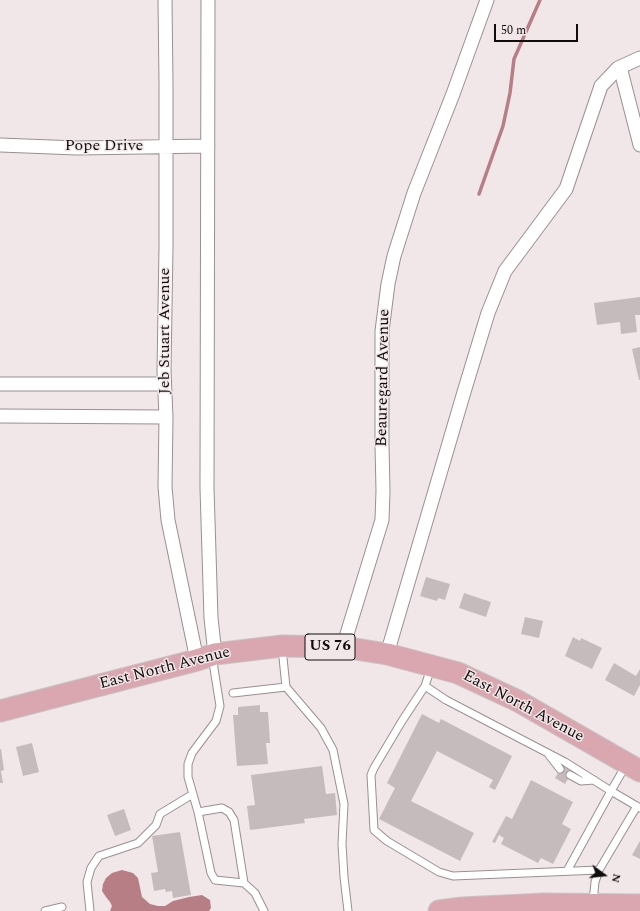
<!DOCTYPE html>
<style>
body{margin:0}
#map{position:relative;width:640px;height:911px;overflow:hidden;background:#f1e7e8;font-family:Spectral,serif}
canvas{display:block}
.north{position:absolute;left:584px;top:855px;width:40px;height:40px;-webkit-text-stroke:3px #f1e7e8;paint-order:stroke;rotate:105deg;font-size:11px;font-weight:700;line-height:16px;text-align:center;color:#100d0d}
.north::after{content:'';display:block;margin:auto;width:14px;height:18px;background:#100d0d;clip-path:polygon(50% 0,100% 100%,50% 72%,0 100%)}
.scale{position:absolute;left:494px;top:24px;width:84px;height:18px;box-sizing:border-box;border:2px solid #100d0d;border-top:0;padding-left:5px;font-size:12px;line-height:14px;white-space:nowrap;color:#100d0d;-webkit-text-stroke:3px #f1e7e8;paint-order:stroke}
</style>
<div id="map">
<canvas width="640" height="911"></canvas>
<div class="north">N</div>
<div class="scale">50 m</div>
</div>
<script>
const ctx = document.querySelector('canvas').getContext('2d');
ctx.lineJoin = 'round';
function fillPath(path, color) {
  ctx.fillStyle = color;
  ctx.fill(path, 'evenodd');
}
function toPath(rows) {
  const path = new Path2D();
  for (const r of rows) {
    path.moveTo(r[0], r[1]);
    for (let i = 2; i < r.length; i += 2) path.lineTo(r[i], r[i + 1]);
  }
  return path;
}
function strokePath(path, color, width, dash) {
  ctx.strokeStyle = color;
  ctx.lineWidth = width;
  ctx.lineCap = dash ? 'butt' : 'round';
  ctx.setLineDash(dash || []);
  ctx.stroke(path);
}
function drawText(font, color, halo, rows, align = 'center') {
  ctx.font = font + ' Spectral,serif';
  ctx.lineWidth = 3;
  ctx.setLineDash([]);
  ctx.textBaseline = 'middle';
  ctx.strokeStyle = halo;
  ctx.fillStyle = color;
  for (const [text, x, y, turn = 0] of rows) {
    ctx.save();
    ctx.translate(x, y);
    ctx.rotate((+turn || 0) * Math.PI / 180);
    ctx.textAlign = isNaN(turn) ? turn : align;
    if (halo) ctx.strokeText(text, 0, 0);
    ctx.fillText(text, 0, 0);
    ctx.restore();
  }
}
const water = toPath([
 [122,870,133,873,138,878,142,897,150,904,158,906,165,906,173,901,189,897,202,895,210,900,211,908,209,911,110,911,112,906,110,902,106,897,102,891,103,884,106,878,112,873]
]);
const stream = toPath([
 [479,194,503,126,510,93,514,59,540,0]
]);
const building = toPath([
 [640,297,640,315,635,315,637,332,621,334,620,322,597,325,594,303],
 [640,347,640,380,639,380,632,349],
 [426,577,450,584,445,600,438,598,437,601,420,596],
 [464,593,491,602,486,617,459,608],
 [525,617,543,621,539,638,521,634],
 [573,637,580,641,581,638,602,648,592,669,565,656],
 [614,663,636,676,640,669,640,685,634,696,605,680],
 [260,705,260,712,268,712,270,743,266,743,268,764,237,766,233,715,238,715,238,707],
 [422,714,439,723,441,719,512,756,495,790,489,787,493,780,437,751,411,801,474,833,460,861,379,819,395,788,387,783],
 [32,743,39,772,23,776,16,747],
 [0,749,1,749,4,770,1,771,3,783,0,783],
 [563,764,573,770,565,784,555,778],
 [322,766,326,794,335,793,337,815,304,819,305,823,250,830,247,806,255,805,251,775],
 [531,780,573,802,562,824,571,829,553,864,541,858,538,863,501,844,504,838,499,835,495,843,492,842,506,816,512,819],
 [124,809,131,830,115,836,107,815],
 [180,832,191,895,173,898,172,891,166,892,165,889,154,891,151,873,158,872,152,836],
 [640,841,640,859,632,855]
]);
const service = toPath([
 [282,648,286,687,321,728,333,750,344,804,342,844,344,877,348,911],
 [212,656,220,706,216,721,192,753,188,764,188,777,198,812,211,873,215,880,244,883,255,893,264,911],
 [431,668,425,686,402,721,374,768,371,775,374,830,387,841,439,872,453,876,599,870,595,882,593,902],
 [425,686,446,700,565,762,611,791,567,871],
 [233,693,286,687],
 [549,755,560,769],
 [626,765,611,791,640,808],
 [570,775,581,781,594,780],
 [198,812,222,808,229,812,234,820,244,883],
 [599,870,637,806],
 [45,911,62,907],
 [90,911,87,882,91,868,99,856,138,843,156,825,160,814,193,794]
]);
const minor = toPath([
 [165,0,166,84,166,246,164,371,166,417,165,487,168,520,197,660],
 [208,0,207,488,211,618,215,654],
 [620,67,640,145],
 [0,145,77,148,208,146],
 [0,384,164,384],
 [0,416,166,417],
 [343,647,382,520,383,491,382,445,382,331,388,284,394,256,414,193,453,94,487,0],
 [387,654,464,392,488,313,505,271,566,189,601,86,618,68,640,58]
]);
const primary = toPath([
 [0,711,197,660,215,654,282,646,343,647,387,654,458,673,518,701,640,771],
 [439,911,462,908,544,904,640,905]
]);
const shields = [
 [330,647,50]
];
const shieldNames = [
 ["US 76",330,647]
];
const streetNames = [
 ["Pope Drive",104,147],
 ["Jeb Stuart Avenue",166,331,-90],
 ["Beauregard Avenue",384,378,-89],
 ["East North Avenue",165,669,-14],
 ["East North Avenue",523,707,28]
];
fillPath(water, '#b77e86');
strokePath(stream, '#b77e86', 3.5);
fillPath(building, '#c5bbbc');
strokePath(service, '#9a9091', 9);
strokePath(minor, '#9a9091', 15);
strokePath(primary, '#c6c5c5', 23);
strokePath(service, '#fff', 7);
strokePath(minor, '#fff', 13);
strokePath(primary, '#daa6af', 21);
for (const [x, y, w] of shields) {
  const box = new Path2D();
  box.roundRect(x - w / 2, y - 13, w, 26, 3);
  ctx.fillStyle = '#f1e7e8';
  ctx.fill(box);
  strokePath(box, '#100d0d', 1);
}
drawText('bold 15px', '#100d0d', null, shieldNames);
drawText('16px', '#100d0d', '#f1e7e8', streetNames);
</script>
